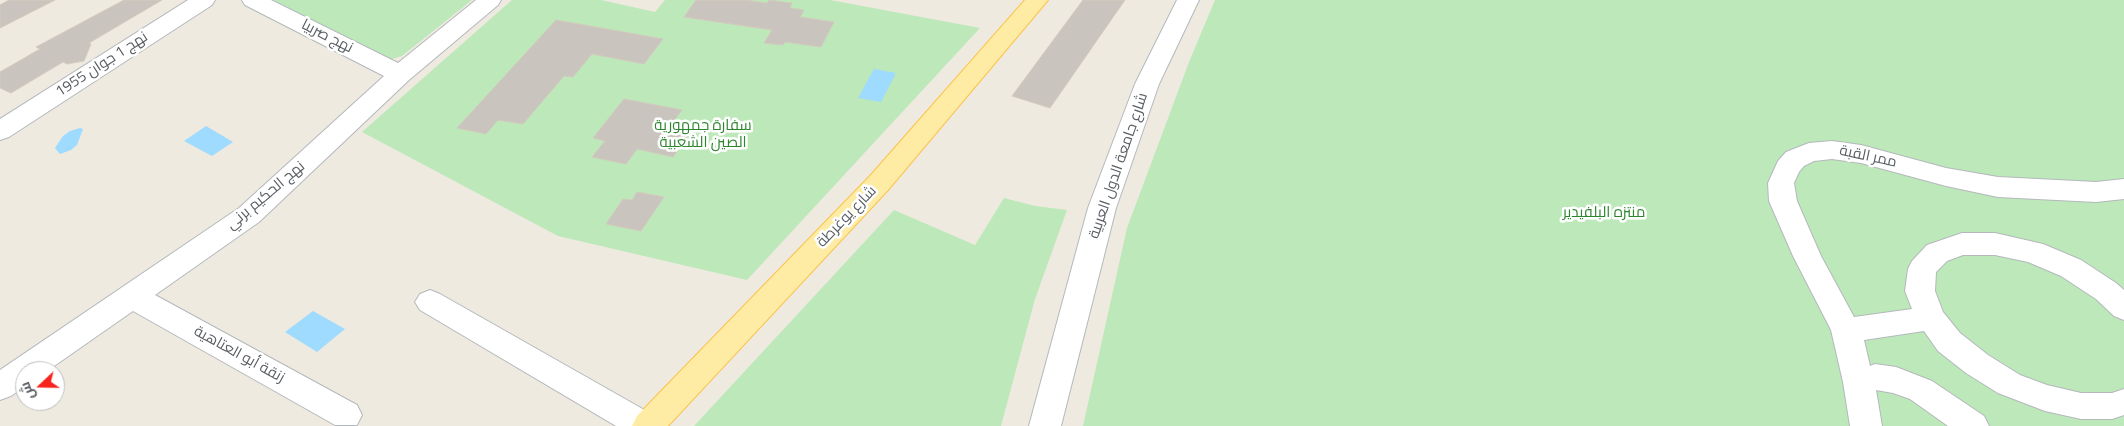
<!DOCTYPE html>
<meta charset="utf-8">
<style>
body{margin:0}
#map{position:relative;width:2124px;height:426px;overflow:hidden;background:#eeeae0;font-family:"Titillium Web",Cairo,sans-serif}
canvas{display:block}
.north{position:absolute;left:15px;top:361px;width:50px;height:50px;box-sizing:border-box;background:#fff;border:1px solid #bdbfc1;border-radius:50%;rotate:249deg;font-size:14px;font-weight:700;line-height:20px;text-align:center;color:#595e63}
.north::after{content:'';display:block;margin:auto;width:18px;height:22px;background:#f7231d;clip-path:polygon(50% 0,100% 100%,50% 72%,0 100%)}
</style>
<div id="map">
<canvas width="2124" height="426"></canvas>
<div class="north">ش</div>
</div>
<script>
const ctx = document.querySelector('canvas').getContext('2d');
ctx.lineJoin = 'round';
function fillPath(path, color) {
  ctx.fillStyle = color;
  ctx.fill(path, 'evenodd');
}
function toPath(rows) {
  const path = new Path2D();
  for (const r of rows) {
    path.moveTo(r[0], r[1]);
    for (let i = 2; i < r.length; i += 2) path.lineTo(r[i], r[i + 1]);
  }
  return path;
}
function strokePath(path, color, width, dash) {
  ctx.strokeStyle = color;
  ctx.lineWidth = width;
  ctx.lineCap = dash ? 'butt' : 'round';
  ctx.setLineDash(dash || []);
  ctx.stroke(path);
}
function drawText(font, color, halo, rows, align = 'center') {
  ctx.font = font + ' "Titillium Web",Cairo,sans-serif';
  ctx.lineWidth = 5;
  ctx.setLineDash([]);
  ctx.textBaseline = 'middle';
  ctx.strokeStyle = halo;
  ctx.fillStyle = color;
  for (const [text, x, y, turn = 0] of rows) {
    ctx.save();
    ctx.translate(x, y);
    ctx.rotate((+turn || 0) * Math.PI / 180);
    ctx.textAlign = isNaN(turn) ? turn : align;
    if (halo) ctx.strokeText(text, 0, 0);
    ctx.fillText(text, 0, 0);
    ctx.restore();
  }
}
const green = toPath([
 [273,0,472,0,402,56,392,59,385,59],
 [512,0,601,0,655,12,665,0,830,0,980,28,747,280,558,236,362,132],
 [1215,0,2124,0,2124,426,1083,426,1127,228,1189,62],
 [1004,198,1035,206,1067,210,1035,299,1001,426,694,426,894,210,975,245]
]);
const water = toPath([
 [874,69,896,73,881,102,858,98],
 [206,126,233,142,212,156,184,141],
 [80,128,83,129,77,145,71,150,60,154,55,148,63,136,70,131],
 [313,311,345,329,317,352,285,332]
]);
const building = toPath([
 [9,0,55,0,0,28,0,5,9,0],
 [124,0,162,0,89,43,91,44,84,61,67,64,63,62,11,93,0,88,0,72,40,49,36,47,124,0],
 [696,0,746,0,767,3,769,0,792,3,790,8,804,10,800,17,834,22,821,47,785,42,783,45,764,43,772,30,684,17,696,0],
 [1083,0,1125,0,1050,108,1012,96,1083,0],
 [556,20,663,39,644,64,592,54,573,77,564,76,523,124,498,120,486,134,457,128,556,20],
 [624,99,682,110,672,123,694,127,673,157,637,149,626,164,592,157,605,141,593,138,624,99],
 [637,192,664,197,641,231,606,224,623,199,632,200,637,192]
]);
const minor = toPath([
 [188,0,215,0,212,5,9,137,0,140,0,119,188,0],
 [242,0,271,0,398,63,476,0,501,0,498,5,409,80,259,222,155,295,357,405,362,415,357,425,335,425,133,311,47,371,25,371,25,386,11,396,0,400,0,370,239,208,384,76,245,5,242,0],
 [1177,0,1199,0,1159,84,1116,208,1061,426,1029,426,1088,208,1135,84,1177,0],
 [1832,141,1861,145,1946,168,1998,177,2096,182,2124,179,2124,199,2096,202,1998,197,1946,186,1861,163,1832,159,1814,161,1804,166,1799,172,1794,183,1797,201,1821,256,1854,317,1912,309,1905,291,1908,269,1912,261,1927,245,1962,233,1995,233,2043,244,2081,260,2116,283,2124,290,2124,320,2114,316,2096,299,2061,276,2028,262,1995,255,1963,255,1947,261,1936,272,1935,291,1943,312,1960,333,1988,355,2020,375,2047,385,2081,393,2112,393,2124,389,2124,415,2112,419,2081,419,2045,411,1998,393,1966,373,1938,351,1924,331,1864,340,1870,366,1875,364,1896,367,1932,381,1984,416,1989,426,1948,426,1910,399,1893,393,1876,390,1882,426,1850,426,1843,382,1831,330,1793,256,1769,201,1768,183,1778,161,1786,152,1809,143,1832,141],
 [430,290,440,294,655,416,660,426,616,426,420,310,415,302,420,294,430,290]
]);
const major = toPath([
 [1025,0,1048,0,888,190,668,426,632,426,637,416,870,176,1025,0]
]);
const streetNames = [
 ["نهج صربيا",327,37,27],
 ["نهج 1 جوان 1955",102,65,-33],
 ["ممر القبة",1868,157,12],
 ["شارع جامعة الدول العربية",1119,166,-71],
 ["نهج الحكيم برني",266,196,-40],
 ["شارع يوغرطة",847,217,-46],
 ["زنقة أبو العتاهية",239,355,29]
];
const parkNames = [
 ["سفارة جمهورية",703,126],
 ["الصين الشعبية",703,143],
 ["منتزه البلفيدير",1604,213]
];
fillPath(green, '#bde8ba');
fillPath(water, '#9fdaff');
fillPath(building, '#c9c4bd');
strokePath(building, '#d3cbbe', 1);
strokePath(minor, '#b4b8bc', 2);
strokePath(major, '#fcc24b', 2);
fillPath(minor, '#fff');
fillPath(major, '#ffeca4');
drawText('15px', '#595e63', '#fff', streetNames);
drawText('15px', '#2e862e', '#fff', parkNames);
</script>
